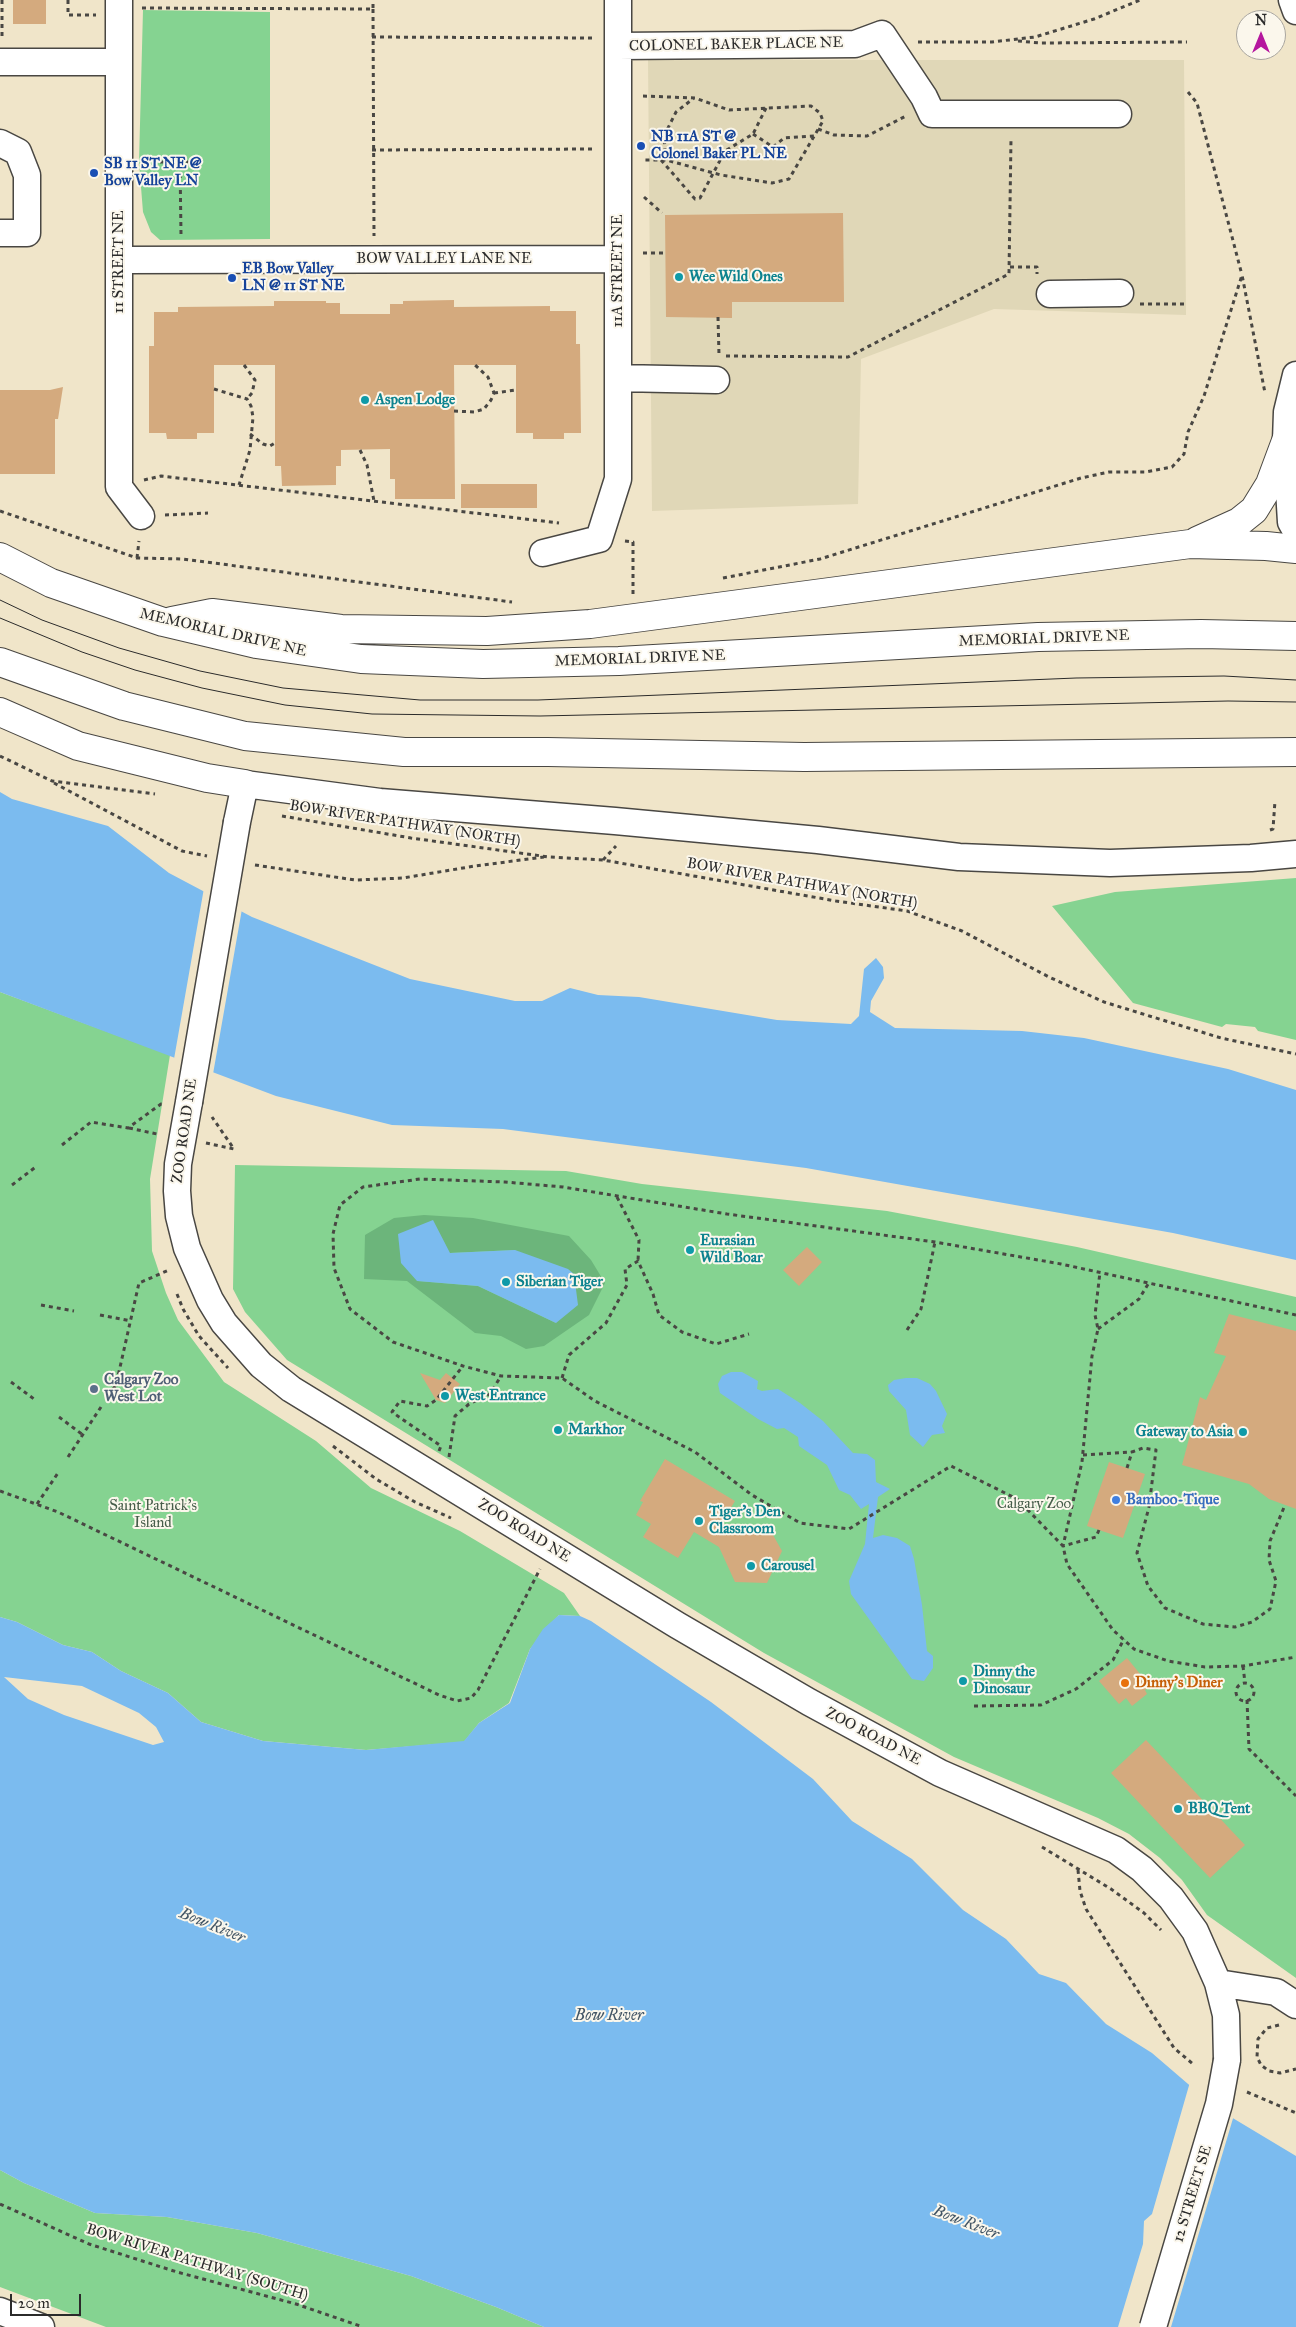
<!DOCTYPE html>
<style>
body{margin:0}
#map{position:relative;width:1296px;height:2327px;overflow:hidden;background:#f0e5c9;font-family:"IM FELL Great Primer",serif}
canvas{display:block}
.north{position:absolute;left:1236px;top:10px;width:50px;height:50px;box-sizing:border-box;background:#fbf7ec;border:1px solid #a8a59f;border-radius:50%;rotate:0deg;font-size:14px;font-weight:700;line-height:20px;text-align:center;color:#2b2b2b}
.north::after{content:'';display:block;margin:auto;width:18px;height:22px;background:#b5179e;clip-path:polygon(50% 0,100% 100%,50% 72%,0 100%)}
.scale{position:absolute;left:10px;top:2294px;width:71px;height:22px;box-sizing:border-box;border:2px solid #2b2b2b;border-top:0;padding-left:6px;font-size:15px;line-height:18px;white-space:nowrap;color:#2b2b2b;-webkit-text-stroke:4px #fbf7ec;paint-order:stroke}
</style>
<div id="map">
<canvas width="1296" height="2327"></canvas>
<div class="north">N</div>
<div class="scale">20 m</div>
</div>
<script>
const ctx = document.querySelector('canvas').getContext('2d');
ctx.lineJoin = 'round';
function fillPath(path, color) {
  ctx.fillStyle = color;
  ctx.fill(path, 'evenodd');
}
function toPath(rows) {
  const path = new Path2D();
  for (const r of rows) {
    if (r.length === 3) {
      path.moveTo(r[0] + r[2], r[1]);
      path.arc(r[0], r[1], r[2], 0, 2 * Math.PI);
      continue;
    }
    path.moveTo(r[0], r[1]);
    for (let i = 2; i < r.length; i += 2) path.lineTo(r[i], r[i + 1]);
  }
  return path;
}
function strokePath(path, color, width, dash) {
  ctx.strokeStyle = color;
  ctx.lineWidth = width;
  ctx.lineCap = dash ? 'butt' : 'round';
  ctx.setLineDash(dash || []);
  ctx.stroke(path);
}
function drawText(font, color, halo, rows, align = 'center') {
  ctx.font = font + ' "IM FELL Great Primer",serif';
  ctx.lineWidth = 4;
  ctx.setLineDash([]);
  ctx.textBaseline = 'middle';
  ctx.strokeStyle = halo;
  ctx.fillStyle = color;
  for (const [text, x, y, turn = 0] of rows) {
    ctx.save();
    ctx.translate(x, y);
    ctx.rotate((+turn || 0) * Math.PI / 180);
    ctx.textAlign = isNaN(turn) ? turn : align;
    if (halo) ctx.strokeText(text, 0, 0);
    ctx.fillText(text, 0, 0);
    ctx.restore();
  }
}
const built = toPath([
 [648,60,1184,60,1186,315,994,309,861,359,858,504,652,511]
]);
const green = toPath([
 [143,10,270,12,270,239,160,240,151,232,143,212,139,162],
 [1296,878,1296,1040,1258,1031,1255,1027,1226,1024,1222,1027,1133,1003,1052,906,1115,892],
 [0,992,170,1055,150,1179,152,1251,166,1293,178,1320,224,1382,316,1441,371,1488,460,1531,564,1593,580,1616,559,1615,530,1649,509,1703,479,1723,464,1742,366,1750,263,1741,201,1722,168,1693,121,1671,92,1652,63,1645,17,1622,0,1617],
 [235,1165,566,1171,642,1184,887,1211,1077,1247,1296,1297,1296,1978,1207,1915,1182,1880,1160,1858,1129,1834,1098,1818,954,1757,764,1653,287,1360,245,1312,233,1289],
 [0,2170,24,2183,95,2213,167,2217,257,2233,411,2276,496,2307,544,2327,106,2327,0,2287]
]);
const forest = toPath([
 [424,1215,473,1218,569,1236,591,1260,605,1283,589,1315,544,1346,526,1349,501,1336,475,1333,407,1281,364,1279,365,1235,394,1218],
 [515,1250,556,1323,478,1286,418,1281,449,1253]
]);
const water = toPath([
 [0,792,12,799,108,826,169,873,252,917,410,979,515,1001,542,1001,570,988,598,995,639,997,777,1020,851,1024,859,1016,864,969,876,958,883,967,884,978,871,1001,870,1012,895,1028,1022,1031,1084,1038,1228,1069,1296,1090,1296,1260,1173,1233,806,1168,503,1129,392,1125,276,1096,0,992],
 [433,1220,450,1253,515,1250,568,1269,574,1274,578,1305,556,1323,478,1286,417,1281,401,1263,398,1234],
 [731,1372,742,1372,758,1381,757,1389,762,1391,778,1389,800,1403,823,1421,853,1453,867,1454,875,1460,876,1482,890,1489,878,1497,873,1538,883,1535,897,1538,910,1546,914,1559,922,1605,927,1651,933,1656,933,1668,924,1681,912,1679,851,1594,849,1581,865,1544,869,1504,861,1509,850,1495,839,1490,827,1465,799,1446,798,1437,784,1428,777,1429,758,1419,720,1393,718,1384,722,1376],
 [906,1378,917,1378,930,1384,936,1391,947,1414,942,1426,945,1433,932,1435,923,1447,910,1435,906,1410,889,1391,888,1385,894,1380],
 [559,1615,580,1616,591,1621,711,1702,813,1779,852,1821,912,1859,963,1910,1006,1939,1039,1974,1066,1983,1106,2024,1152,2053,1216,2108,1296,2156,1296,2327,544,2327,496,2307,411,2276,257,2233,167,2217,95,2213,24,2183,0,2170,0,1617,17,1622,63,1645,92,1652,121,1671,168,1693,201,1722,263,1741,366,1750,464,1741,479,1723,510,1703,530,1649,543,1629],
 [4,1677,82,1686,139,1713,156,1727,164,1742,153,1745,64,1715,28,1699]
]);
const pier = toPath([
 [204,888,242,909,213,1074,174,1059],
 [1190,2082,1218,2106,1234,2115,1171,2327,1118,2327,1143,2244,1144,2221,1152,2214]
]);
const building = toPath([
 [13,0,46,0,46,24,13,24],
 [843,213,844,302,732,302,732,318,666,317,665,215],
 [454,300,454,307,550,306,550,311,576,311,576,344,580,344,581,433,564,433,564,439,533,439,533,433,516,433,516,365,454,365,455,499,395,499,395,479,390,479,390,449,341,450,341,466,336,466,336,485,282,486,281,466,275,466,275,365,214,365,214,433,197,433,197,439,167,439,166,433,149,433,149,346,154,346,154,312,178,312,178,307,274,306,274,301,326,301,326,303,340,303,340,314,390,314,390,304,403,304,403,301],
 [63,387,58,419,55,419,55,474,0,474,0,390,50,390],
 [461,484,537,484,537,508,461,508],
 [807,1247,822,1262,799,1286,783,1270],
 [1229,1314,1296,1331,1296,1509,1269,1499,1249,1484,1182,1465,1200,1397,1206,1400,1226,1356,1214,1353],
 [420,1373,440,1380,446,1373,460,1384,445,1403,436,1400],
 [665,1459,735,1501,721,1524,768,1526,782,1551,767,1583,735,1582,719,1547,694,1532,678,1558,643,1537,651,1524,636,1515,643,1502,640,1501],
 [1109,1462,1145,1474,1123,1538,1087,1526],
 [1127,1658,1150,1686,1145,1690,1147,1694,1132,1706,1126,1698,1119,1704,1099,1681],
 [1146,1740,1245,1845,1210,1878,1111,1773]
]);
const path = toPath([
 [2,0,2,37],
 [68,0,68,15,96,15],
 [142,8,373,9,373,0],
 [373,9,374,236],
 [372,37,594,38],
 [1018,41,1041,43,1187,42],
 [918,42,992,42,1035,37,1094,19,1140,0],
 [1188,92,1197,103,1242,275],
 [643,96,695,98,729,110,811,106,820,113,823,121,789,179,772,183,721,175,666,160,643,160],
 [818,129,834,135,867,136,906,116],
 [753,134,773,147,784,138,814,136],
 [372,150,594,149],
 [661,160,695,199,700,198,725,151,753,134,766,108],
 [666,160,664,136,676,112,694,98],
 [144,162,180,162,181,235],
 [178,162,199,162],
 [644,197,662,213],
 [643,253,666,253],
 [1010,267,1037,267,1037,274],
 [1140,304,1187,304],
 [718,317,719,355],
 [726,356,848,357,1009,274,1011,138],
 [244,365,255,380,252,393,247,399],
 [214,389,247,399,251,406,253,417,250,450,239,485],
 [494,393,516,390],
 [454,411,474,412,484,409,491,400,494,393,488,377,475,365],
 [250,434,263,444,270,446,275,443],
 [360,450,367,465,374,501],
 [144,480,161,476,559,523],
 [0,511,137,558,183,559,512,602],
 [165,515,208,513],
 [625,541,633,542,633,594],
 [137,558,139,541],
 [723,578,820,559,1081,478,1109,472,1145,472,1172,467,1184,454,1188,432,1204,396,1242,275,1265,393],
 [0,756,52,781,155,794],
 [54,783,182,851,207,856],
 [282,816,411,838,549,857,603,860,836,901,907,911,962,931,1049,977,1104,1002,1221,1038,1296,1054],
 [1270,830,1273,829,1275,801],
 [603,860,616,846],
 [255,865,355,880,403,878,475,866,544,857],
 [129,1128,157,1134],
 [206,1143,234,1149,212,1117],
 [62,1145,91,1122,128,1128,161,1104,164,1104],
 [12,1185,37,1166],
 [617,1197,639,1240,638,1261],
 [177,1294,183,1309,199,1336,228,1368],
 [41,1305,74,1311],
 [100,1315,131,1321],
 [1296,1315,1061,1264,935,1242,727,1214,563,1187,505,1182,420,1179,363,1187,340,1205,333,1234,334,1268,350,1309,393,1342,463,1366,501,1376,562,1378,595,1401,695,1452,752,1495,800,1523,849,1529,951,1466,1017,1499,1063,1546,1067,1564,1113,1630,1134,1649,1168,1661,1205,1667,1243,1666,1296,1657],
 [1098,1329,1139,1299,1150,1281],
 [907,1330,921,1309,935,1242],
 [562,1378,569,1355,606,1323,627,1285,625,1269,638,1261,653,1294,659,1315,682,1332,716,1344,749,1334],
 [11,1382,34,1399],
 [113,1389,116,1385,139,1283,169,1270],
 [59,1417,83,1435],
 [333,1446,376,1479,415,1502,451,1518],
 [439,1451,441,1446,392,1412,400,1401,427,1406,436,1400,463,1366],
 [1083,1455,1132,1452],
 [68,1457,101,1407],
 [449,1457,455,1416,469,1404,490,1394,501,1376],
 [1127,1468,1132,1452,1143,1448,1156,1450,1149,1507,1137,1553,1148,1586,1165,1608,1203,1624,1235,1627,1252,1622,1270,1609,1276,1581,1269,1560,1270,1541,1285,1505],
 [0,1491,58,1512,439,1695,457,1701,471,1698,478,1690,540,1569],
 [37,1504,58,1473],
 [1099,1530,1096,1537,1063,1546,1082,1462,1092,1356,1098,1329,1095,1315,1100,1272],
 [1243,1666,1245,1683],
 [1245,1692,9],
 [1247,1700,1249,1749,1296,1796],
 [974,1706,1041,1705,1076,1689,1113,1660,1124,1639],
 [1042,1847,1111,1889,1144,1913,1161,1930],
 [1078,1870,1080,1891,1086,1909,1174,2048,1193,2064],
 [1279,2025,1267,2028,1258,2039,1257,2057,1261,2065,1269,2071,1280,2073,1296,2069],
 [1247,2092,1296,2113],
 [0,2204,89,2244,177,2272,296,2304,363,2327]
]);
const minor = toPath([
 [119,0,119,487,141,516],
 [1292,0,1296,11],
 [618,46,855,44,882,34,924,97,932,114,1118,114],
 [0,62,119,62],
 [0,143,18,152,27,175,27,233,0,233],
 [120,260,618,259],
 [1050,294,1120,293],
 [1296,375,1287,412,1286,441,1291,522,1296,531],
 [618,378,716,380],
 [543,553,599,539,618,479,618,0],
 [237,822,245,784,380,802,615,821,818,840,959,857,1110,863,1251,858,1296,854],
 [189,1102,178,1164,177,1191,179,1216,187,1248,210,1300,224,1323,261,1365,291,1389,677,1625,809,1702,940,1773,1116,1850,1142,1869,1171,1898,1195,1931,1218,1983,1226,2015,1227,2060],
 [1218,1983,1276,1992,1296,2005],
 [0,2311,41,2327]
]);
const highway = toPath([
 [1197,541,1239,522,1254,510,1270,484,1286,441],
 [0,557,51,583,163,622,256,644,361,659,483,664,619,661,1038,637,1201,634,1296,636],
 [172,621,212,613,341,629,487,631,590,624,1190,544,1266,546,1296,549],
 [0,662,124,706,245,736,404,752,548,752,804,757,1296,752],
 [0,712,78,746,207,778,245,784]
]);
const tram = toPath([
 [0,600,42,620,119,648,200,671,283,688,420,700,538,700,1076,678,1224,676,1296,680],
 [0,618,82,652,135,670,202,688,285,705,372,714,540,716,1228,701,1296,702]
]);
const minorBridge = toPath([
 [189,1102,237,822],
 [1153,2327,1219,2104,1227,2060]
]);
const markers = [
 [641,146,5,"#1a4fb4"],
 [94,173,5,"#1a4fb4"],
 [679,277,5,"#0f9aa8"],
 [232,278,5,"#1a4fb4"],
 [365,400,5,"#0f9aa8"],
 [690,1250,5,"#0f9aa8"],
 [506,1282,5,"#0f9aa8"],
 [94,1389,5,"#5c6f8a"],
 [445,1396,5,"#0f9aa8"],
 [558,1430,5,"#0f9aa8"],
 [1243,1432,5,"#0f9aa8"],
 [1116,1500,5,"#3f7fe0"],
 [699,1521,5,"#0f9aa8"],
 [751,1566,5,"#0f9aa8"],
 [963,1681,5,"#0f9aa8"],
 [1125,1683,5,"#e8710a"],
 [1178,1809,5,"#0f9aa8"]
];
const streetNames = [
 ["COLONEL BAKER PLACE NE",736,45,-1],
 ["BOW VALLEY LANE NE",444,259],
 ["11 STREET NE",119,262,-90],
 ["11A STREET NE",618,271,-90],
 ["MEMORIAL DRIVE NE",223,633,13],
 ["MEMORIAL DRIVE NE",1044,639,-2],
 ["MEMORIAL DRIVE NE",640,659,-2],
 ["BOW RIVER PATHWAY (NORTH)",405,824,9],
 ["BOW RIVER PATHWAY (NORTH)",802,884,10],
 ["ZOO ROAD NE",185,1131,-82],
 ["ZOO ROAD NE",524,1531,32],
 ["ZOO ROAD NE",873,1737,28],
 ["12 STREET SE",1193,2194,-73],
 ["BOW RIVER PATHWAY (SOUTH)",197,2263,17]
];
const transitNames = [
 ["NB 11A ST @",651,137],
 ["Colonel Baker PL NE",651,154],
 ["SB 11 ST NE @",104,164],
 ["Bow Valley LN",104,181],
 ["EB Bow Valley",242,269],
 ["LN @ 11 ST NE",242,286]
];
const cultureNames = [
 ["Wee Wild Ones",689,277],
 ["Aspen Lodge",375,400],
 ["Eurasian",700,1241],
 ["Wild Boar",700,1258],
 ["Siberian Tiger",516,1282],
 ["West Entrance",455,1396],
 ["Markhor",568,1430],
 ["Gateway to Asia",1233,1432,"right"],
 ["Tiger's Den",709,1512],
 ["Classroom",709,1529],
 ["Carousel",761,1566],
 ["Dinny the",973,1672],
 ["Dinosaur",973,1689],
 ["BBQ Tent",1188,1809]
];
const serviceNames = [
 ["Calgary Zoo",104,1380],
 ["West Lot",104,1397]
];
const shopNames = [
 ["Bamboo-Tique",1126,1500]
];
const parkNames = [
 ["Calgary Zoo",1034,1504],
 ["Saint Patrick's",153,1506],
 ["Island",153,1523]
];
const foodNames = [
 ["Dinny's Diner",1135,1683]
];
const waterNames = [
 ["Bow River",212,1926,22],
 ["Bow River",609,2016],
 ["Bow River",966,2223,21]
];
fillPath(built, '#e0d7b7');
fillPath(green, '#85d391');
fillPath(forest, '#6cb57b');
fillPath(water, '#7bbbef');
fillPath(pier, '#f0e5c9');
fillPath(building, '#d4aa7e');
strokePath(minor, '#494743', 29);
strokePath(highway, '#494743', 30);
strokePath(path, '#494743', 3, [4, 4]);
strokePath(minor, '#fff', 26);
strokePath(highway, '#fff', 28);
strokePath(tram, '#2b2b2b', 1);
strokePath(minorBridge, '#494743', 29, []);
strokePath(minorBridge, '#fff', 26);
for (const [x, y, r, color] of markers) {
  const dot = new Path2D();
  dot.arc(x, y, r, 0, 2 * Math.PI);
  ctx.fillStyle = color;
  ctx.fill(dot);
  strokePath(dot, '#fbf7ec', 2);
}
drawText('15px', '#2b2b2b', '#fbf7ec', streetNames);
drawText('bold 15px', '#164399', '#fbf7ec', transitNames, 'left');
drawText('bold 15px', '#0d838f', '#fbf7ec', cultureNames, 'left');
drawText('bold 15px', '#4e5e75', '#fbf7ec', serviceNames, 'left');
drawText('bold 15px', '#366cbe', '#fbf7ec', shopNames, 'left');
drawText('15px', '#465d4a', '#fbf7ec', parkNames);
drawText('bold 15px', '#c56008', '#fbf7ec', foodNames, 'left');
drawText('italic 16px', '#435666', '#fbf7ec', waterNames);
</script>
